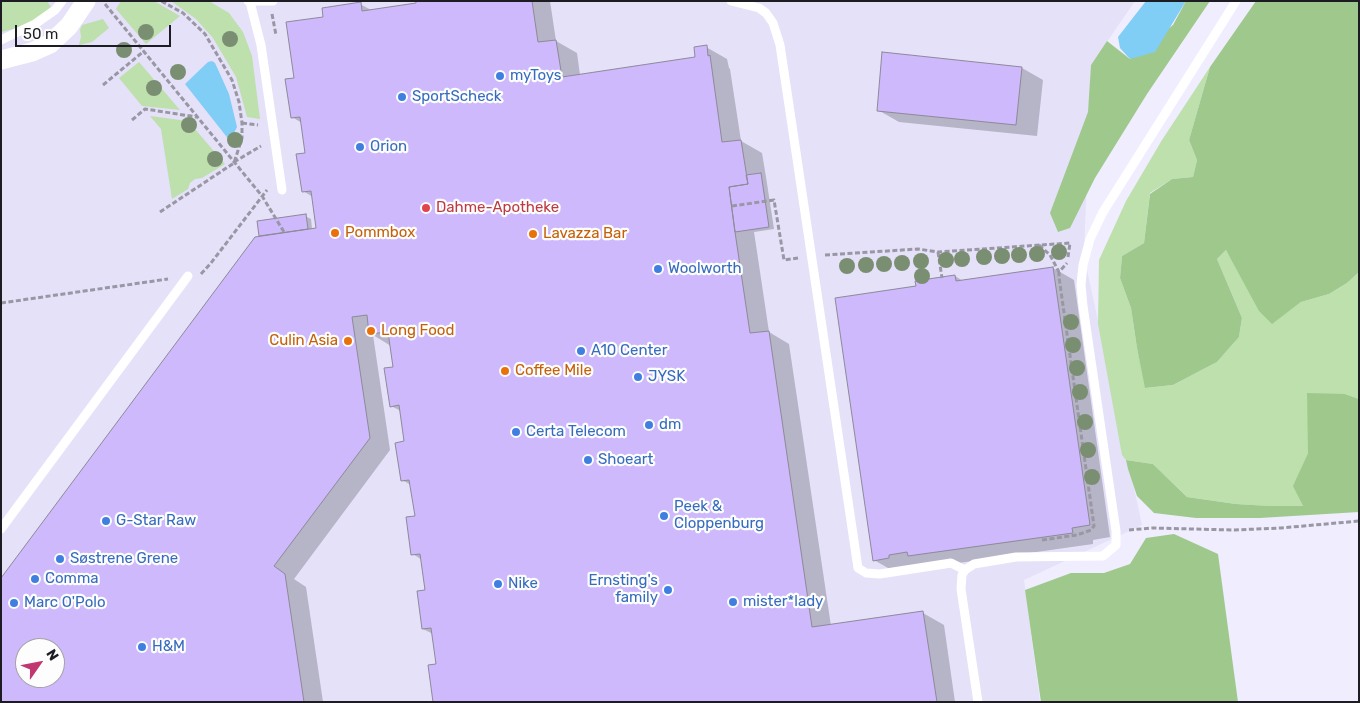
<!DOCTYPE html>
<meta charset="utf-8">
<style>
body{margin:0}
#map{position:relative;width:1360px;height:703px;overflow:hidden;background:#f0edfe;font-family:Rubik,sans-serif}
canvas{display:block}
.frame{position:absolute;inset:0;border:2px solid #1d1c22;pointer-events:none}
.north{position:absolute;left:15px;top:638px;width:50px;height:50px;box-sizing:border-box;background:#fdfdfd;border:1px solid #a3a3a5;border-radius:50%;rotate:57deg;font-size:14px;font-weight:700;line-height:20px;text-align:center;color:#1d1c22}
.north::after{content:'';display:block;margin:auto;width:18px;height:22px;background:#c13770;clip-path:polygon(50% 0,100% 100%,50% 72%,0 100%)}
.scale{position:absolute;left:15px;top:25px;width:156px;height:22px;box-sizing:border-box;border:2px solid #1d1c22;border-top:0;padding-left:6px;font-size:15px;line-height:18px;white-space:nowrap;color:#1d1c22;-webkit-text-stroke:4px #fdfdfd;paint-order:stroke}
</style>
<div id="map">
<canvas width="1360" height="703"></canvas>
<div class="frame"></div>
<div class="north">N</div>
<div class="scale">50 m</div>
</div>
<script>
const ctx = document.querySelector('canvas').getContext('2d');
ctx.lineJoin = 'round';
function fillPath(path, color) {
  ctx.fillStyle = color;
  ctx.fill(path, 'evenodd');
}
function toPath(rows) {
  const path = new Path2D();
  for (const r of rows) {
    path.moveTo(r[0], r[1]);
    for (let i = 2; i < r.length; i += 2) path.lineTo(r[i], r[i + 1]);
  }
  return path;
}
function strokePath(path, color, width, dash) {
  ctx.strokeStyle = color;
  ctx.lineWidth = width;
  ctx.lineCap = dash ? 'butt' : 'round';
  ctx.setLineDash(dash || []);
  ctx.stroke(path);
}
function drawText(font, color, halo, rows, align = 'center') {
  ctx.font = font + ' Rubik,sans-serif';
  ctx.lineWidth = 4.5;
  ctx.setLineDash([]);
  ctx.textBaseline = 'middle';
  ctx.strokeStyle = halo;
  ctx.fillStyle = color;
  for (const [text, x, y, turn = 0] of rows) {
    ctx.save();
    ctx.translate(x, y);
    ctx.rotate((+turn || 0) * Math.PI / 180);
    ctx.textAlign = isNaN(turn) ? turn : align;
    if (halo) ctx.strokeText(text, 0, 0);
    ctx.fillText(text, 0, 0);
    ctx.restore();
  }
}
const built = toPath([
 [1,1,1135,1,1091,65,1084,256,1142,525,1024,580,1040,702,1,702],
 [25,648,55,648,55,678,25,678]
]);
const green = toPath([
 [1,1,47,1,51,7,37,19,21,27,1,32],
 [121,1,154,1,180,16,146,44,116,9],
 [171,1,209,1,229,13,243,32,252,56,260,119,247,117,236,77,213,38,196,19],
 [103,19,109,28,92,42,79,45,81,37,80,30,82,25],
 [139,62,180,110,142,106,119,78],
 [1210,67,1189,140,1197,160,1193,177,1172,179,1150,193,1144,243,1122,256,1120,278,1131,308,1137,348,1146,388,1173,385,1217,362,1239,337,1242,318,1217,259,1226,250,1272,323,1301,302,1329,294,1347,283,1359,272,1359,399,1345,394,1308,430,1308,453,1294,486,1303,506,1269,506,1236,504,1187,497,1153,464,1126,460,1122,455,1098,324,1099,260,1126,201,1162,140],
 [150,116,188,121,225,164,202,178,195,179,190,183,188,189,172,199,161,129]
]);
const forest = toPath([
 [1186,1,1210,1,1147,94,1095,178,1070,228,1058,232,1050,213,1088,112,1091,65,1107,41,1130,59,1173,25],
 [1256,1,1359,1,1359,272,1347,283,1329,294,1301,302,1272,324,1259,311,1226,250,1217,259,1242,318,1239,337,1217,362,1173,385,1145,388,1137,348,1131,308,1120,278,1122,256,1144,243,1150,194,1172,179,1193,177,1197,160,1189,140,1210,67],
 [1307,393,1345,394,1359,399,1359,512,1260,518,1196,518,1154,513,1137,496,1128,469,1126,460,1153,464,1187,497,1236,504,1270,506,1303,506,1293,486,1308,453],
 [1174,534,1218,554,1238,702,1041,702,1025,590,1071,573,1104,573,1130,564,1146,538]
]);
const water = toPath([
 [1146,1,1186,1,1155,52,1130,59,1120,48,1118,37],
 [212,61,215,63,220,74,229,94,237,127,230,141,185,84,208,62]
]);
const shadow = toPath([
 [417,1,550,1,556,41,577,53,580,75,697,58,706,47,727,59,729,68,730,69,741,141,762,153,766,177,774,229,754,232,756,245,769,332,789,344,831,626,923,613,944,625,955,702,434,702,438,665,433,634,423,629,427,591,422,560,413,554,416,517,411,485,402,480,405,442,401,411,391,406,394,368,391,346,373,335,390,450,294,579,306,587,323,702,1,702,1,580,263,237,260,235,305,216,311,219,312,229,317,229,313,197,303,191,306,154,302,123,292,117,295,79,325,18,360,4,373,11,417,4],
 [25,648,55,648,55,678,25,678],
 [883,53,1022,68,1043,80,1037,136,899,122,878,110],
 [1053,268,1074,280,1110,537,1093,540,1093,544,895,572,874,560,918,288,955,276,963,281]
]);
const building = toPath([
 [416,1,532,1,538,42,556,40,562,77,695,57,694,47,707,45,708,56,710,55,722,142,741,140,748,184,729,187,735,232,750,333,769,331,812,627,923,611,937,702,433,702,428,665,436,664,431,628,422,629,417,591,425,590,420,554,411,555,406,517,415,516,409,480,401,481,395,443,404,441,399,405,390,407,384,368,393,367,388,332,369,334,367,315,352,317,370,438,274,566,285,574,304,702,1,702,1,578,255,237,316,228,311,191,302,192,296,154,305,153,300,117,291,118,285,79,294,78,286,22,323,17,322,8,361,2,362,11,416,3,416,1],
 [25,648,55,648,55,678,25,678,25,648],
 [882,52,1022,67,1016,125,877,111,882,52],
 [761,173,769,227,735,232,729,187,748,184,746,175,761,173],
 [306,214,308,229,259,236,257,221,306,214],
 [1053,267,1090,525,1072,528,1073,533,908,556,907,552,889,555,889,558,873,561,835,298,916,286,915,281,955,275,956,281,1053,267]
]);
const path = toPath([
 [105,4,262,196,284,232],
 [272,14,276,35],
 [103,85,144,51],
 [132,120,145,109,197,117],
 [242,123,258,125],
 [234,162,261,146],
 [732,206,774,200,784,260,798,258],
 [160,212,234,163,242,138,242,123,239,102,232,80,205,34,183,13,161,1],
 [1039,245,1050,255,1059,272],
 [938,252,942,278],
 [825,255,918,249,938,252,1070,243,1068,257],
 [201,274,211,263,267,190],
 [1,303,168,279],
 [1129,530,1152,528,1234,530,1281,528,1359,521],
 [1042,540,1077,535,1091,530,1094,526,1059,277,1059,272,1067,263]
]);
const service = toPath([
 [248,1,273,1],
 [731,1,759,8,766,13,773,23,780,45,858,568,866,573,880,574,951,563,965,570],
 [250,2,261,45,282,190],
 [1,40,35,24,55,10,62,1],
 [1,529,188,276],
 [978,702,961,589,962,575,965,570,974,564,1016,557,1103,556,1116,545,1116,531,1083,306,1081,285,1083,265,1090,239,1103,212,1236,1]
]);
const minor = toPath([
 [1,60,32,52,50,44,69,26,86,1]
]);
const trees = [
 [146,32],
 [230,39],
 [124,50],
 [178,72],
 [154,88],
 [189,125],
 [235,140],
 [215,159],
 [1059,252],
 [1037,254],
 [1019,255],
 [1002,256],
 [984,257],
 [962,259],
 [946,260],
 [921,261],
 [902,263],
 [884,264],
 [866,265],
 [847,266],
 [922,276],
 [1071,322],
 [1073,345],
 [1077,368],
 [1080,392],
 [1085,422],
 [1088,450],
 [1092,477]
];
const markers = [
 [500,76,5,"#3f7fe0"],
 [402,97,5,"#3f7fe0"],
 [360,147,5,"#3f7fe0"],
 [426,208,5,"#e0444e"],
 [335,233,5,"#e8710a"],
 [533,234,5,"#e8710a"],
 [658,269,5,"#3f7fe0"],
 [371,331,5,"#e8710a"],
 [348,341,5,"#e8710a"],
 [581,351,5,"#3f7fe0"],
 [505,371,5,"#e8710a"],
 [638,377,5,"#3f7fe0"],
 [649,425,5,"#3f7fe0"],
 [516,432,5,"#3f7fe0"],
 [588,460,5,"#3f7fe0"],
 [664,516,5,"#3f7fe0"],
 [106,521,5,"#3f7fe0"],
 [60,559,5,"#3f7fe0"],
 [35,579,5,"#3f7fe0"],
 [498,584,5,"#3f7fe0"],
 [668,590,5,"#3f7fe0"],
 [733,602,5,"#3f7fe0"],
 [14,603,5,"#3f7fe0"],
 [142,647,5,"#3f7fe0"]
];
const shopNames = [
 ["myToys",510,76],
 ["SportScheck",412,97],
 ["Orion",370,147],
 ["Woolworth",668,269],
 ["A10 Center",591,351],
 ["JYSK",648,377],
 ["dm",659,425],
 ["Certa Telecom",526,432],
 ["Shoeart",598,460],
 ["Peek &",674,507],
 ["Cloppenburg",674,524],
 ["G-Star Raw",116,521],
 ["Søstrene Grene",70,559],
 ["Comma",45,579],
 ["Ernsting's",658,581,"right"],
 ["family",658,598,"right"],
 ["Nike",508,584],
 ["mister*lady",743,602],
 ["Marc O'Polo",24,603],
 ["H&M",152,647]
];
const healthNames = [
 ["Dahme-Apotheke",436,208]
];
const foodNames = [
 ["Pommbox",345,233],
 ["Lavazza Bar",543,234],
 ["Long Food",381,331],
 ["Culin Asia",338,341,"right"],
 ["Coffee Mile",515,371]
];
fillPath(built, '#e4e1f9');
fillPath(green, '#bde0ad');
fillPath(forest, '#9fc98c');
fillPath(water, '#80cdf5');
fillPath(shadow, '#0003');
fillPath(building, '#cdb9fc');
strokePath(building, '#8e8a99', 1);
strokePath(path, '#9997a4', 3, [5, 2.5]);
strokePath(service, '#fff', 9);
strokePath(minor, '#fff', 19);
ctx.fillStyle = '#7a8e72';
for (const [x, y] of trees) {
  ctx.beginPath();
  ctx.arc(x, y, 8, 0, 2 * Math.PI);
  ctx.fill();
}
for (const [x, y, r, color] of markers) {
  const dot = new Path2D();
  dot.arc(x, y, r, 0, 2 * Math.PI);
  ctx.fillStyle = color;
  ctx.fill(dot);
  strokePath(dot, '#fdfdfd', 2);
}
drawText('15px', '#366cbe', '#fdfdfd', shopNames, 'left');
drawText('15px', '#be3a42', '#fdfdfd', healthNames, 'left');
drawText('15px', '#c56008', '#fdfdfd', foodNames, 'left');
</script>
